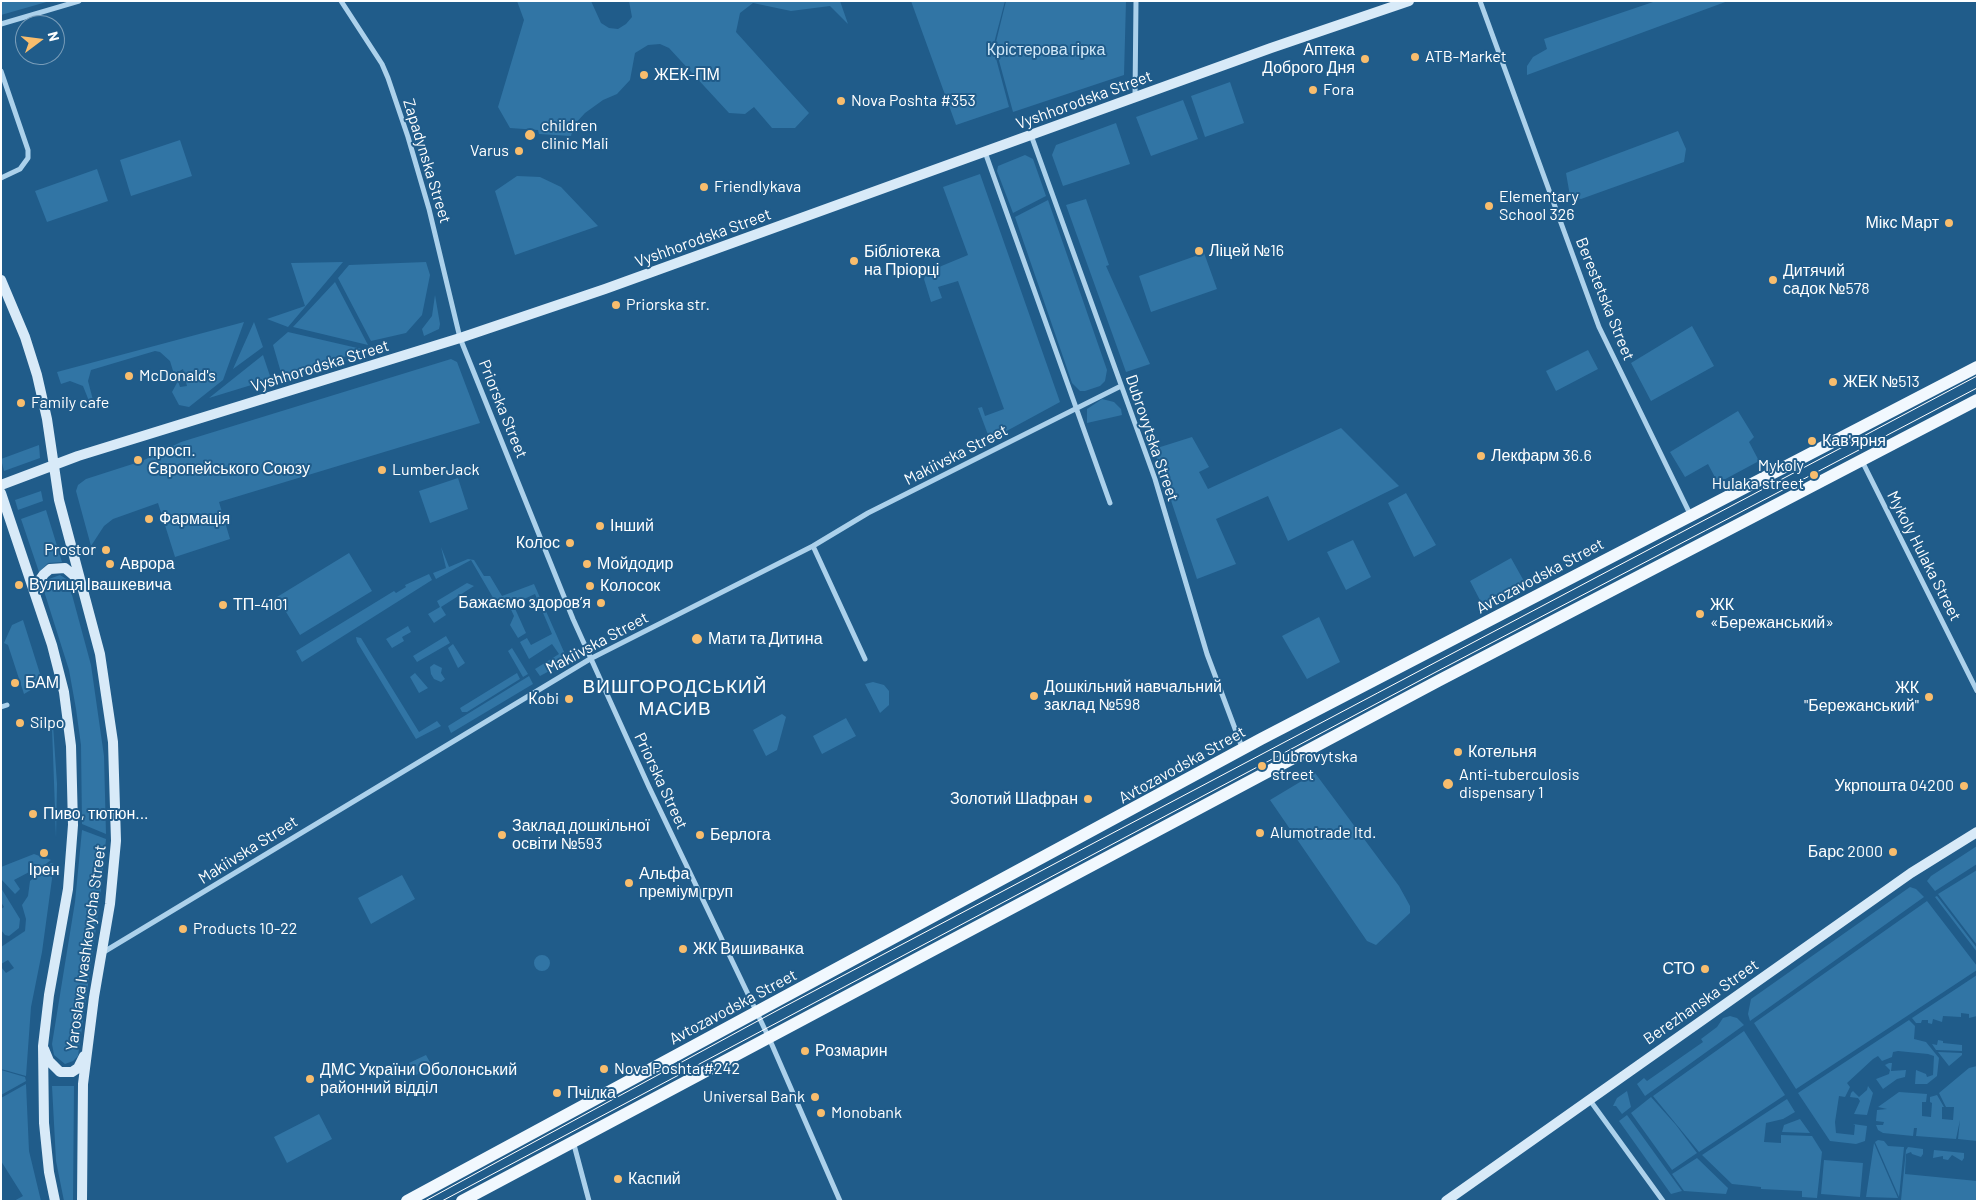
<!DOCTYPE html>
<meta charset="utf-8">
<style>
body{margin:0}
#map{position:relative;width:1978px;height:1202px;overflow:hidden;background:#205c8a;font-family:Barlow,sans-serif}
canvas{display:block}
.frame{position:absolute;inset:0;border:2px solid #fff;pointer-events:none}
.north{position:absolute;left:15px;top:15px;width:50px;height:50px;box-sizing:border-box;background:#205c8a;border:1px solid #799db9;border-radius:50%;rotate:75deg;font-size:14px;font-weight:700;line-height:20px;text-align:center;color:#fff}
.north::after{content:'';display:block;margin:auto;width:18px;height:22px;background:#f8bd6d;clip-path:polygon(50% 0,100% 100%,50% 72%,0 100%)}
</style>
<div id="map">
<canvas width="1978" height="1202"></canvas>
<div class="frame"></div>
<div class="north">N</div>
</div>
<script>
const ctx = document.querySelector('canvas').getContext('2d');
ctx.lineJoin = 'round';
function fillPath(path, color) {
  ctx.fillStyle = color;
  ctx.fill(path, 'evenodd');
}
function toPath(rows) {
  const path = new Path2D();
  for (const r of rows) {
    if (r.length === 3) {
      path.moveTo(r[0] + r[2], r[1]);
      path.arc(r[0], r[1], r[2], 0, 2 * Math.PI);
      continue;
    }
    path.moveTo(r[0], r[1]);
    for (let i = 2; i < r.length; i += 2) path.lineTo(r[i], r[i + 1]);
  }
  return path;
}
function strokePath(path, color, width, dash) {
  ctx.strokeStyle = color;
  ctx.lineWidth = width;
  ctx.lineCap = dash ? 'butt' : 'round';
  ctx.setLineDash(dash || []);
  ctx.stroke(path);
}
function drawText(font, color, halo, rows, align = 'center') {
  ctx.font = font + ' Barlow,sans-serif';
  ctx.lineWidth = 4;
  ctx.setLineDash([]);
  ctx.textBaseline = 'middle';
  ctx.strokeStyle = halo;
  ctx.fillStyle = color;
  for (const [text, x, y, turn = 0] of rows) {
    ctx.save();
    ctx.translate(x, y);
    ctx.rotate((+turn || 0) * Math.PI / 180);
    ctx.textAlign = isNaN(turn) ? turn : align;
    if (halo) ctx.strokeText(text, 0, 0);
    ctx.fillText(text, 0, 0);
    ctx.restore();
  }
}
const green = toPath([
 [1,1,50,1,1,15],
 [517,1,591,1,601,23,609,28,618,29,626,24,632,17,629,1,840,1,848,24,830,6,791,11,753,3,740,13,736,32,809,113,795,128,772,128,754,107,745,114,729,113,669,48,660,44,648,45,635,53,630,80,617,94,603,100,585,113,574,125,571,136,539,134,538,130,510,128,498,107,524,20],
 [911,1,1005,1,993,47,1009,107,956,125],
 [1006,1,1126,1,1124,75,1013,112,995,46],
 [1656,1,1728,1,1527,75,1527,66,1533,57,1547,49,1544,39],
 [1230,82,1244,123,1205,137,1191,96],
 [1183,100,1198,139,1151,156,1136,117],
 [1116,123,1130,164,1063,186,1052,155,1056,145],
 [1678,131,1686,149,1684,162,1581,199,1570,196,1566,173],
 [180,140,192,176,131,196,120,160],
 [1025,155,1033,159,1046,196,1013,213,997,171,998,166],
 [97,169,108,201,47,222,35,191],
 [980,174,1060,402,990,440,978,408,982,407,985,416,1004,409,958,281,938,287,942,298,931,302,924,279,927,272,968,255,943,187],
 [517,176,540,177,561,187,598,226,515,255,495,191],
 [1086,199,1109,265,1106,266,1150,364,1126,372,1066,205],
 [1048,200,1107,370,1105,381,1100,386,1085,391,1080,391,1072,383,1015,217],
 [1204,253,1217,289,1151,312,1139,276],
 [343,262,288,327,267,319,305,306,291,263],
 [426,262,430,275,422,315,406,333,371,341,338,278,349,265],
 [335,282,368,345,293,327],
 [435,295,440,324,439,329,424,336,422,329,432,316],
 [244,322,223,380,189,407,179,405,172,392,178,381,180,387,187,386,183,369,174,374,170,361,160,352,155,351,91,370,88,381,93,400,89,401,83,386,70,381,61,384,57,372],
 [254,322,263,347,233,369],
 [1692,326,1714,366,1651,401,1631,363],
 [288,332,366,350,282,376,273,345],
 [1588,350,1598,369,1556,391,1546,371],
 [263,355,271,379,209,398],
 [451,359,457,362,480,423,219,502,230,539,175,557,158,503,113,519,104,526,91,546,76,491,78,485,86,479,142,461,181,442],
 [1102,399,1114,402,1121,409,1122,415,1087,423,1087,409],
 [1738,411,1754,437,1749,442,1759,461,1718,483,1708,464,1685,477,1670,452],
 [1341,428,1399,486,1288,541,1268,496,1216,519,1236,564,1197,579,1154,449,1192,437,1209,467,1199,472,1208,489],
 [39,445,40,458,4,471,1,459],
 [458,478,468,509,430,523,419,491],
 [41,491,43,501,18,510,15,500],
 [1406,493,1436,545,1414,557,1388,503],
 [46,510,62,562,48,563,39,572,21,519],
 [1353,540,1371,577,1346,590,1327,552],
 [441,547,449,567,468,559,474,560,484,576,490,576,502,596,534,584,568,661,540,676,535,669,559,654,552,644,529,659,520,642,527,638,531,645,552,634,535,594,513,604,526,633,518,638,510,625,514,616,507,601,499,603,495,601,471,560,436,579,433,573,446,568],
 [349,553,372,591,300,635,277,597],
 [1511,558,1525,583,1483,606,1470,581],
 [429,574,432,580,302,662,296,651,394,591,396,593,406,587,405,585],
 [60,575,68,580,91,665,104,756,106,834,82,824,81,745,76,709,69,670,44,591,49,579],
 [467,583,474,586,441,607,446,615,434,623,428,614,440,607,437,601],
 [1319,617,1340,662,1307,679,1282,636],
 [23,620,41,677,34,688,24,694,8,645,4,643,12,625],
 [408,626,411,632,402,637,404,641,392,648,386,639],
 [446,636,450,643,417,662,413,656],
 [356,637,361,638,419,732,437,721,441,726,416,739,357,642],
 [453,644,465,663,458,668,448,648],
 [512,648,528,674,523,677,508,651],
 [434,664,442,668,441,673,445,679,441,682,434,679,431,674,430,667],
 [415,673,428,688,419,693,410,677],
 [517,673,520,679,467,712,462,712,460,708],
 [529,676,533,684,451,733,448,726],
 [873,682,884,685,889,691,889,705,880,713,865,684],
 [782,714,786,717,777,750,766,756,753,730],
 [846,718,856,736,822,754,813,736],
 [53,725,57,784,56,838,52,727],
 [1315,773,1399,886,1410,906,1410,913,1376,945,1367,941,1270,800],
 [82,830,106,839,100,899,78,1056,73,1061,65,1064,54,1055,52,1044,75,902],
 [1977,846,1977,864,1935,891,1927,881,1931,876],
 [34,854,51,860,35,872,33,870,14,880,20,889,15,894,1,879,1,867],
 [51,863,54,864,42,952,31,1007,26,1076,1,1069,1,967,6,973,14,968,8,960,1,964,1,947,25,931,26,919,22,905,28,896,30,881],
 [1977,870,1977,945,1938,894],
 [402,875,415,899,371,924,358,898],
 [1910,887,1916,889,1924,897,1750,1021,1748,1014,1751,999],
 [1,888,20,919,19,928,9,936,5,935,1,930,1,909,4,907,1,902],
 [1937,896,1977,948,1977,952,1935,897],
 [1927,901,1977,966,1977,970,1796,1089,1754,1023],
 [542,963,8],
 [1977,975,1977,1016,1969,1018,1969,1014,1961,1013,1961,1017,1943,1016,1942,1022,1933,1019,1932,1024,1928,1023,1928,1020,1922,1020,1921,1023,1916,1023,1912,1018],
 [1730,1016,1737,1018,1744,1025,1645,1096,1637,1084,1644,1078,1647,1081,1703,1042,1701,1039,1717,1027,1723,1018],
 [1909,1020,1915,1026,1914,1039,1926,1042,1939,1058,1937,1076,1927,1084,1915,1084,1916,1070,1926,1074,1927,1077,1933,1075,1934,1056,1928,1054,1898,1051,1893,1052,1892,1057,1882,1061,1878,1056,1873,1059,1847,1083,1850,1087,1845,1097,1839,1096,1835,1122,1836,1133,1854,1135,1855,1125,1853,1124,1867,1126,1865,1141,1856,1144,1830,1141,1798,1093],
 [1744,1031,1785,1095,1699,1152,1653,1096],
 [1938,1040,1943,1041,1943,1043,1962,1045,1962,1051,1936,1050,1932,1044,1937,1045],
 [1938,1052,1962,1053,1962,1055,1949,1066],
 [426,1055,432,1066,416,1075,409,1063],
 [1889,1063,1892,1063,1891,1071,1906,1070,1905,1077,1897,1079,1883,1089,1876,1079,1889,1074,1890,1070,1885,1065],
 [1977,1066,1977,1141,1958,1139,1960,1120,1956,1139,1916,1136,1917,1128,1914,1128,1913,1136,1883,1133,1878,1130,1876,1125,1883,1125,1884,1122,1876,1121,1877,1110,1887,1109,1878,1107,1899,1092,1927,1094,1926,1102,1922,1102,1922,1116,1931,1117,1932,1103,1930,1102,1930,1097,1937,1095,1944,1107,1942,1107,1942,1119,1953,1120,1954,1107,1946,1107,1939,1093,1969,1068],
 [1,1070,25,1077,26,1081,1,1095],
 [26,1084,29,1151,41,1201,14,1201,23,1196,1,1161,1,1098],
 [52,1086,74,1086,73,1201,64,1201,56,1161],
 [1868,1086,1873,1093,1867,1115,1854,1114,1860,1101,1858,1098,1850,1097,1851,1093,1853,1091,1859,1097,1867,1090],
 [1627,1091,1631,1107,1622,1114,1616,1106,1613,1106,1617,1098],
 [1651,1097,1676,1125,1697,1153,1672,1170,1631,1113],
 [1787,1099,1795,1112,1783,1119,1766,1123,1764,1142,1781,1143,1781,1135,1812,1136,1822,1152,1817,1198,1802,1197,1802,1191,1761,1189,1761,1187,1732,1184,1702,1155],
 [319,1114,332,1139,287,1163,274,1137],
 [1627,1115,1682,1191,1671,1194,1619,1121],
 [1800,1119,1810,1133,1782,1132,1784,1125],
 [1878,1140,1884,1141,1888,1146,1904,1147,1899,1197,1875,1142],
 [1874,1143,1898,1198,1866,1197],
 [1908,1147,1923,1149,1923,1154,1921,1157,1912,1154,1911,1152,1906,1154,1905,1174,1977,1181,1977,1201,1901,1200,1906,1150],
 [1934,1150,1964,1153,1964,1158,1962,1161,1952,1155,1948,1160,1943,1159,1943,1156,1933,1158],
 [1697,1158,1728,1188,1726,1194,1684,1191,1672,1174],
 [1824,1160,1863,1163,1860,1197,1821,1194]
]);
const street = toPath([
 [341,1,382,64,388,78,408,137,429,209,460,338,573,619,649,787,769,1038,840,1201],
 [1480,1,1599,327,1691,516],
 [1,24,79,1],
 [1,71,28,150,28,158,20,169,1,178],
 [1135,97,1136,1],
 [1031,135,1155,479,1207,654,1243,750],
 [985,152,1110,503],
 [1862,461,1977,691],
 [813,546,865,659],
 [1,707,7,705],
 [102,953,590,659,813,546,868,513,1121,386],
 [1589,1099,1663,1201],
 [573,1141,589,1201]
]);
const secondary = toPath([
 [1,280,25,337,37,375,47,419,59,500,100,654,113,742,116,841,110,904,94,997,83,1084,82,1201],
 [1,485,78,456,460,338,605,289,1271,48,1409,1],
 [1,493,52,645,64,692,71,746,73,825,68,889,49,995,43,1046,44,1123,49,1172,55,1201],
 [36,594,39,581,44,574,50,569,65,568,79,580],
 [44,1049,49,1061,60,1072,72,1072,78,1068,84,1056],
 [1446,1201,1911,873,1977,832]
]);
const primary = toPath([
 [407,1201,1261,739,1977,367],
 [462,1201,1438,681,1977,400]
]);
const tram = toPath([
 [425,1201,778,1010,1977,376],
 [442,1201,1434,673,1977,388]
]);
const markers = [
 [1415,57,5,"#f8bd6d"],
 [1365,59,5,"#f8bd6d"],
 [644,75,5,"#f8bd6d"],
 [1313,90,5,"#f8bd6d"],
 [841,101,5,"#f8bd6d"],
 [530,135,6,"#f8bd6d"],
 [519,151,5,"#f8bd6d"],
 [704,187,5,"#f8bd6d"],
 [1489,206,5,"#f8bd6d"],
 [1949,223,5,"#f8bd6d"],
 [1199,251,5,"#f8bd6d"],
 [854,261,5,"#f8bd6d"],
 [1773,280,5,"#f8bd6d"],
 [616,305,5,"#f8bd6d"],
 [129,376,5,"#f8bd6d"],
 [1833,382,5,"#f8bd6d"],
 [21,403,5,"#f8bd6d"],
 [1812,441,5,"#f8bd6d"],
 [1481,456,5,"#f8bd6d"],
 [138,460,5,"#f8bd6d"],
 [382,470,5,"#f8bd6d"],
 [1814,475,5,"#f8bd6d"],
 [149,519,5,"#f8bd6d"],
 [600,526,5,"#f8bd6d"],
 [570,543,5,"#f8bd6d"],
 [106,550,5,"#f8bd6d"],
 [110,564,5,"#f8bd6d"],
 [587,564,5,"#f8bd6d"],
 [19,585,5,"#f8bd6d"],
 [590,586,5,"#f8bd6d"],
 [601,603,5,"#f8bd6d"],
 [223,605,5,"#f8bd6d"],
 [1700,614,5,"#f8bd6d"],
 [697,639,6,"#f8bd6d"],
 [15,683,5,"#f8bd6d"],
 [1034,696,5,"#f8bd6d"],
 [1929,697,5,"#f8bd6d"],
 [569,699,5,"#f8bd6d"],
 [20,723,5,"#f8bd6d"],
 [1458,752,5,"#f8bd6d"],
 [1262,766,5,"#f8bd6d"],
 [1448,784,6,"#f8bd6d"],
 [1964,786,5,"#f8bd6d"],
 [1088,799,5,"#f8bd6d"],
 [33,814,5,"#f8bd6d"],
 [1260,833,5,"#f8bd6d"],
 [502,835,5,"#f8bd6d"],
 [700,835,5,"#f8bd6d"],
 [1893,852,5,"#f8bd6d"],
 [44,853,5,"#f8bd6d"],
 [629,883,5,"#f8bd6d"],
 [183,929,5,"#f8bd6d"],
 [683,949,5,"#f8bd6d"],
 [1705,969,5,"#f8bd6d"],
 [805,1051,5,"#f8bd6d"],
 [604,1069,5,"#f8bd6d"],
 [310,1079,5,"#f8bd6d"],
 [557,1093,5,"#f8bd6d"],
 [815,1097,5,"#f8bd6d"],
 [821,1113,5,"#f8bd6d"],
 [618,1179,5,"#f8bd6d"]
];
const parkNames = [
 ["Крістерова гірка",1046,50]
];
const poiNames = [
 ["Аптека",1355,50,"right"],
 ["Доброго Дня",1355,68,"right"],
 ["ATB-Market",1425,57],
 ["ЖЕК-ПМ",654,75],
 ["Fora",1323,90],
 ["Nova Poshta #353",851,101],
 ["children",541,126],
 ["clinic Mali",541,144],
 ["Varus",509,151,"right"],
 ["Friendlykava",714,187],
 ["Elementary",1499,197],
 ["School 326",1499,215],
 ["Мікс Март",1939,223,"right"],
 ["Ліцей №16",1209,251],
 ["Бібліотека",864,252],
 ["на Пріорці",864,270],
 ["Дитячий",1783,271],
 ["садок №578",1783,289],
 ["Priorska str.",626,305],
 ["McDonald's",139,376],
 ["ЖЕК №513",1843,382],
 ["Family cafe",31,403],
 ["Кав'ярня",1822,441],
 ["просп.",148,451],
 ["Європейського Союзу",148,469],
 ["Лекфарм 36.6",1491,456],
 ["Mykoly",1804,466,"right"],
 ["Hulaka street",1804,484,"right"],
 ["LumberJack",392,470],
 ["Фармація",159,519],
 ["Інший",610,526],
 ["Колос",560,543,"right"],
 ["Prostor",96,550,"right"],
 ["Аврора",120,564],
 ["Мойдодир",597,564],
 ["Вулиця Івашкевича",29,585],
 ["Колосок",600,586],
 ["Бажаємо здоровʼя",591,603,"right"],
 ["ТП-4101",233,605],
 ["ЖК",1710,605],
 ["«Бережанський»",1710,623],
 ["Мати та Дитина",708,639],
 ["БАМ",25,683],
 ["Дошкільний навчальний",1044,687],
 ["заклад №598",1044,705],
 ["ЖК",1919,688,"right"],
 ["\"Бережанський\"",1919,706,"right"],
 ["Кobi",559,699,"right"],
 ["Silpo",30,723],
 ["Котельня",1468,752],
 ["Dubrovytska",1272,757],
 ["street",1272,775],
 ["Anti-tuberculosis",1459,775],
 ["dispensary 1",1459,793],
 ["Укрпошта 04200",1954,786,"right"],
 ["Золотий Шафран",1078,799,"right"],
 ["Пиво, тютюн...",43,814],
 ["Заклад дошкільної",512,826],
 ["освіти №593",512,844],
 ["Alumotrade ltd.",1270,833],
 ["Берлога",710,835],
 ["Барс 2000",1883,852,"right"],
 ["Ірен",44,870,"center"],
 ["Альфа",639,874],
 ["преміум груп",639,892],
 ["Products 10-22",193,929],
 ["ЖК Вишиванка",693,949],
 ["СТО",1695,969,"right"],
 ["Розмарин",815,1051],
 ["Nova Poshta #242",614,1069],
 ["ДМС України Оболонський",320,1070],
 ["районний відділ",320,1088],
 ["Пчілка",567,1093],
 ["Universal Bank",805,1097,"right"],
 ["Monobank",831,1113],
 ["Каспий",628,1179]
];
const streetNames = [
 ["Vyshhorodska Street",1084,100,-20],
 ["Zapadynska Street",427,161,73],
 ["Vyshhorodska Street",703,238,-20],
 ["Berestetska Street",1605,299,68],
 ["Vyshhorodska Street",320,366,-17],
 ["Priorska Street",503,409,68],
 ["Dubrovytska Street",1152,438,71],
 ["Makiivska Street",956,455,-27],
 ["Mykoly Hulaka Street",1924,556,63],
 ["Avtozavodska Street",1540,576,-28],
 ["Makiivska Street",597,643,-28],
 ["Avtozavodska Street",1182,765,-29],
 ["Priorska Street",661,781,65],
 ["Makiivska Street",248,850,-32],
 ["Yaroslava Ivashkevycha Street",86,948,-82],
 ["Berezhanska Street",1701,1002,-35],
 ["Avtozavodska Street",733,1007,-28]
];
const quarterNames = [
 ["ВИШГОРОДСЬКИЙ",675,687],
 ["МАСИВ",675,709]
];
fillPath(green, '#3175a5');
strokePath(street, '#acd1eb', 5);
strokePath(secondary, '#d8eaf8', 10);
strokePath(primary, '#f1f8fe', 12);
strokePath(tram, '#fff', 1);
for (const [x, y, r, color] of markers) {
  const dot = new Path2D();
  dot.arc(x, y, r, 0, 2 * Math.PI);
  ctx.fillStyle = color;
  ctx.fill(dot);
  strokePath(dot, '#205c8a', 2);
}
drawText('16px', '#d1e8f8', '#205c8a', parkNames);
drawText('16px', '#fff', '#205c8a', poiNames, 'left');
drawText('16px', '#fff', '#205c8a', streetNames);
ctx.letterSpacing = '1px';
drawText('19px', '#fff', '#205c8a', quarterNames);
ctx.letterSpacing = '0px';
</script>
